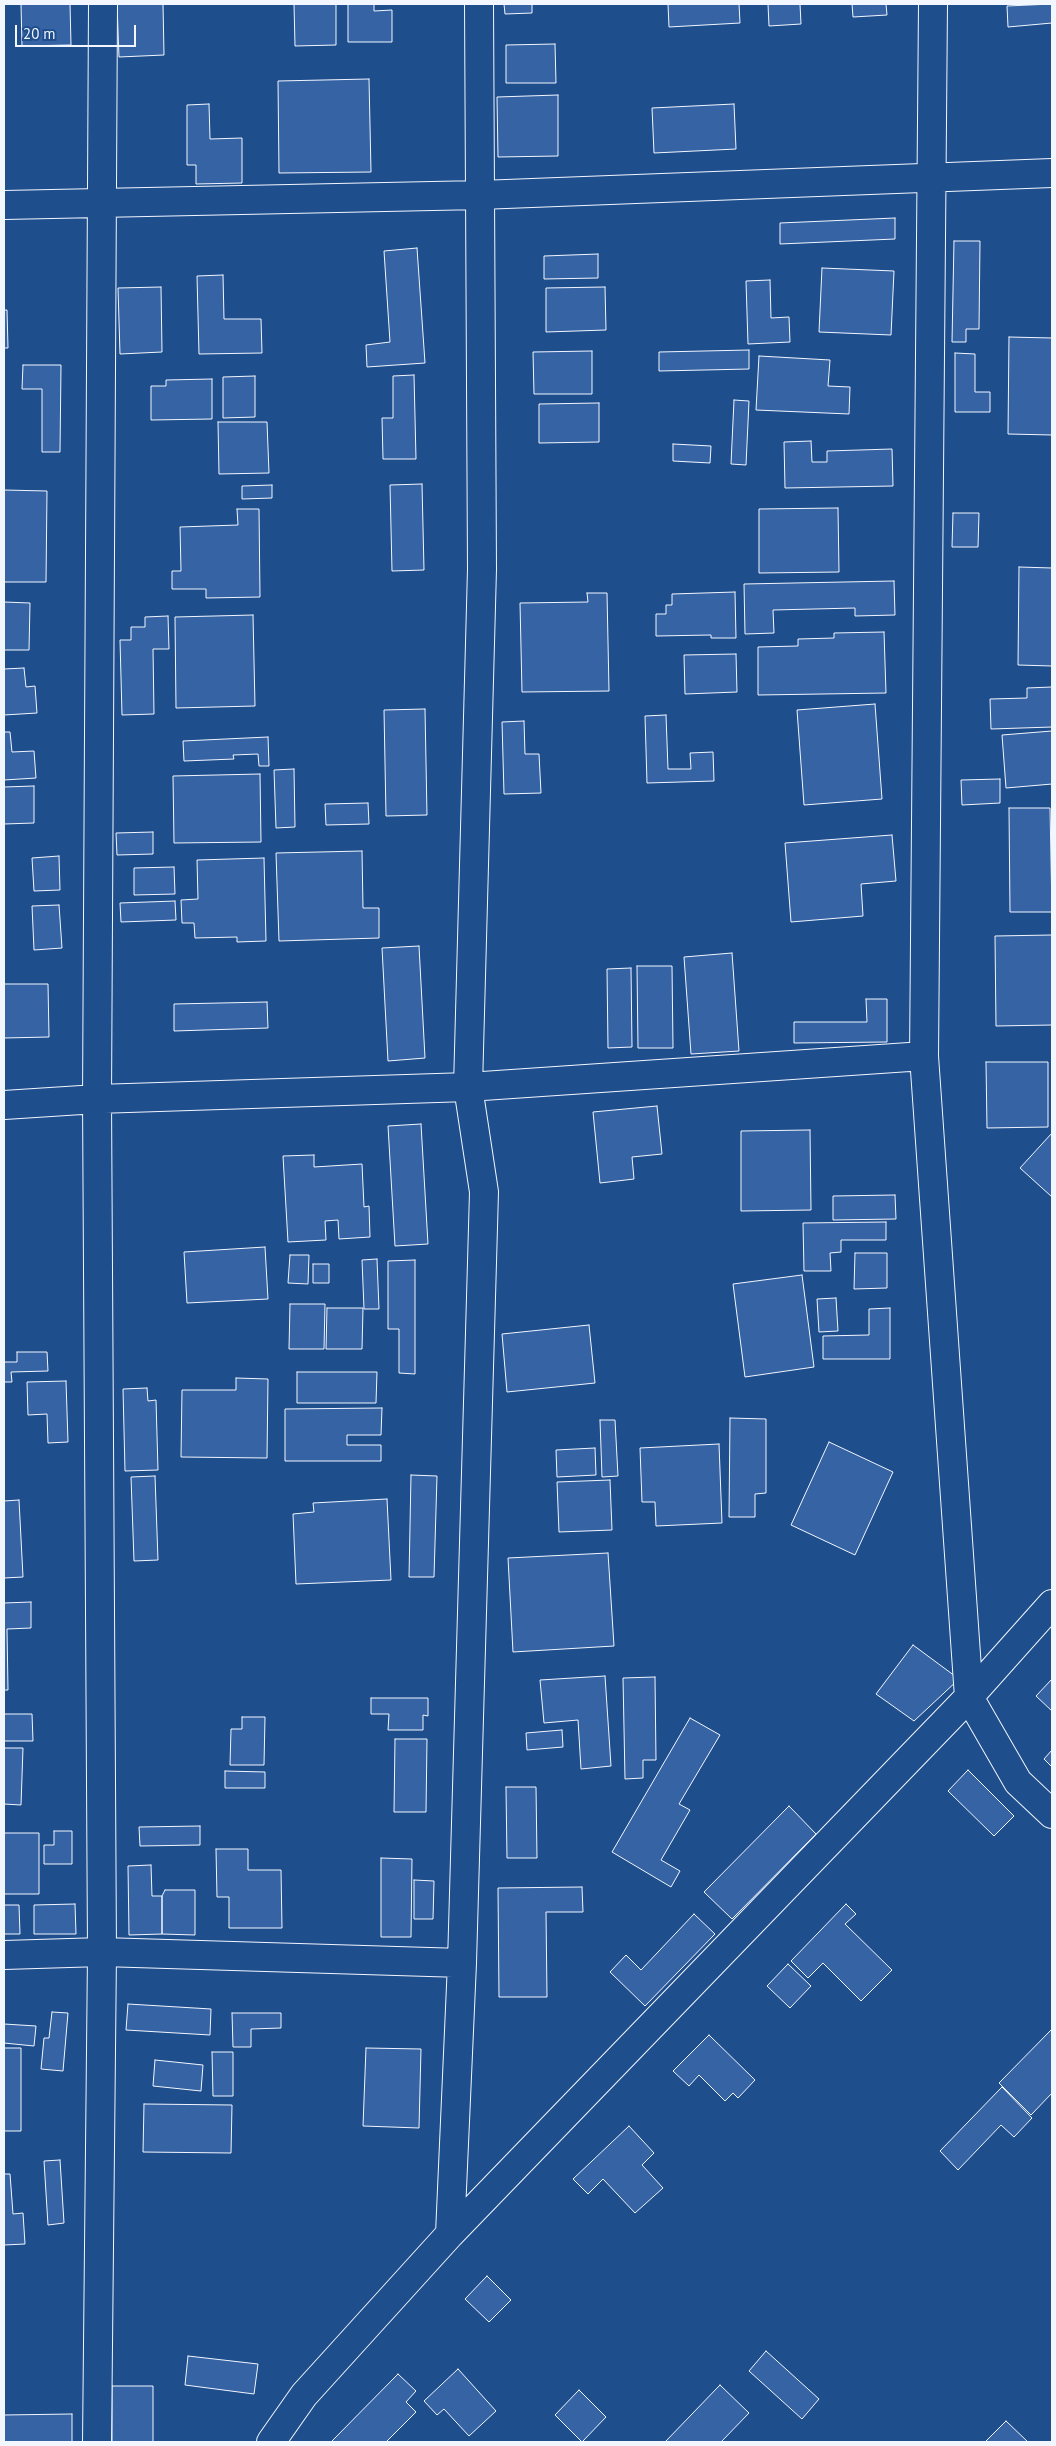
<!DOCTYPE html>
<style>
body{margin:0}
#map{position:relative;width:1056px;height:2446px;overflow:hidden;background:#1f4e8c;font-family:"PT Sans",sans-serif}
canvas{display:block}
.frame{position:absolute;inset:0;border:5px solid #f2f6ff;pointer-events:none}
.scale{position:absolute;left:15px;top:25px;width:121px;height:22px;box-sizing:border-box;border:2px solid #f2f6ff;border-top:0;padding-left:6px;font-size:15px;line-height:18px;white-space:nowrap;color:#f2f6ff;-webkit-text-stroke:4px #1f4e8c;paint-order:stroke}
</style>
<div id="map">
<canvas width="1056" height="2446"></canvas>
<div class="frame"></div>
<div class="scale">20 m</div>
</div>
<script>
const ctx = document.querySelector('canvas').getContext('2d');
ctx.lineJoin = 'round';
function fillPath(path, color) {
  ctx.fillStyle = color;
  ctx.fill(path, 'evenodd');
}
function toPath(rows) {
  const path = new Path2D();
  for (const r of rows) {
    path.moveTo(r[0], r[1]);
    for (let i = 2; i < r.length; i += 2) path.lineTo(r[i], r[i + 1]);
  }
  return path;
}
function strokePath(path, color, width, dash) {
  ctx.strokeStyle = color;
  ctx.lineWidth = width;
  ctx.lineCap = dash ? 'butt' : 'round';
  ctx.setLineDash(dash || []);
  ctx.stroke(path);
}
const building = toPath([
 [21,4,70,4,71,45,22,46,21,4],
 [117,4,163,4,164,55,119,57,117,4],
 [294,4,336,4,336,45,295,46,294,4],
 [348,4,374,4,374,11,392,10,392,42,348,42,348,4],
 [504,4,532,4,532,13,505,14,504,4],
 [668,4,739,4,740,23,669,27,668,4],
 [768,4,800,4,801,24,769,26,768,4],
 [852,4,886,4,887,15,853,17,852,4],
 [1052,4,1052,23,1008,27,1007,6,1052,4],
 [555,44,556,83,506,83,506,45,555,44],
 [369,79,371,172,279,173,278,81,369,79],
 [558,95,558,156,498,157,497,97,558,95],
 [209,104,210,139,242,138,242,183,196,184,196,165,187,165,187,105,209,104],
 [734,104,736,149,654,153,652,108,734,104],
 [895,218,895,239,780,244,780,223,895,218],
 [954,241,980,241,979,329,966,329,966,342,952,342,954,241],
 [417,248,425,363,367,367,366,345,390,342,384,251,417,248],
 [598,254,598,278,544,279,544,256,598,254],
 [822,268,894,271,891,335,819,332,822,268],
 [223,275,224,319,261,319,262,353,199,354,197,276,223,275],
 [770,280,771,318,789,317,790,342,748,344,746,281,770,280],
 [161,287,162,352,120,354,118,288,161,287],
 [605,287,606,330,546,332,546,288,605,287],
 [4,310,7,310,8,348,4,348,4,310],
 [1009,337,1052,338,1052,435,1008,434,1009,337],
 [749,350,749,369,659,371,659,352,749,350],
 [592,351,592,394,534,394,533,352,592,351],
 [955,353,975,354,975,392,990,392,990,412,955,412,955,353],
 [759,356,830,360,828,386,850,387,849,414,756,410,759,356],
 [23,365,61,365,60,452,42,452,42,389,22,389,23,365],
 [414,375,416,459,383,459,382,418,393,418,393,376,414,375],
 [255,376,255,417,223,418,223,377,255,376],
 [212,379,212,419,151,420,151,386,166,386,166,380,212,379],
 [734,400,749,401,746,465,731,464,734,400],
 [599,403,599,442,539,443,539,404,599,403],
 [218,422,267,422,269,473,219,474,218,422],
 [811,441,812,462,827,462,827,451,892,449,893,486,785,488,784,442,811,441],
 [673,444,711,446,710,463,673,461,673,444],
 [422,484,424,570,392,571,390,485,422,484],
 [272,485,272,498,242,499,242,486,272,485],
 [4,490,47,491,46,582,4,582,4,490],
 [838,508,839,572,759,573,759,509,838,508],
 [237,509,259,509,260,597,206,598,206,589,172,589,172,571,181,571,180,527,238,525,237,509],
 [953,513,979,513,978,547,952,547,953,513],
 [1019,567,1052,568,1052,666,1018,665,1019,567],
 [894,581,895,615,855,616,855,608,773,610,774,633,745,634,744,584,894,581],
 [735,592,736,638,711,638,711,635,656,636,656,614,666,614,666,605,672,605,672,594,735,592],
 [587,593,607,593,609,691,522,692,520,603,588,602,587,593],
 [4,602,30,603,29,650,4,650,4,602],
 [253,615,255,706,176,708,175,617,253,615],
 [168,616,169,649,153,649,154,714,122,715,120,640,131,640,131,627,145,627,145,617,168,616],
 [884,632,886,693,758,695,758,647,798,646,798,639,834,638,834,633,884,632],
 [736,654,737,692,685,694,684,655,736,654],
 [24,668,26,687,35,686,37,713,4,715,4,669,24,668],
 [1052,687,1052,727,991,729,990,699,1027,698,1027,688,1052,687],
 [875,704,882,799,804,805,797,710,875,704],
 [425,709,427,815,386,816,384,710,425,709],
 [666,715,668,769,691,769,690,753,713,752,714,781,647,783,645,716,666,715],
 [524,721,525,754,539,754,541,793,504,794,502,722,524,721],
 [1052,731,1052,784,1006,788,1002,735,1052,731],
 [4,732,10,732,12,752,34,751,36,778,4,780,4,732],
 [268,737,269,766,259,766,258,754,233,755,234,759,184,761,183,741,268,737],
 [294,769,295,827,276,828,274,770,294,769],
 [260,774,261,842,174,843,173,776,260,774],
 [1000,779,1000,803,962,805,961,780,1000,779],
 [34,786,34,823,4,824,4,787,34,786],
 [368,803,369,824,326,825,325,804,368,803],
 [1009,808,1050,808,1052,912,1010,912,1009,808],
 [153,832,153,854,117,855,116,833,153,832],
 [892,835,896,881,861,884,863,916,791,922,785,843,892,835],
 [362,851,363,908,379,908,379,938,279,941,276,853,362,851],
 [59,856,60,890,34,891,32,858,59,856],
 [264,858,266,941,237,942,237,937,195,938,194,923,182,923,181,900,198,899,197,860,264,858],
 [174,867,175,894,134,895,134,868,174,867],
 [175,901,176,920,121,922,120,903,175,901],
 [59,905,62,948,34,950,32,906,59,905],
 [1052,935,1052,1025,996,1026,995,936,1052,935],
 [419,946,425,1058,388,1061,382,948,419,946],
 [732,953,739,1051,691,1054,684,957,732,953],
 [637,966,672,966,673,1048,638,1048,637,966],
 [631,968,632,1047,608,1048,607,969,631,968],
 [4,984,48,984,49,1037,4,1038,4,984],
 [866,999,887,999,887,1042,794,1043,794,1022,867,1022,866,999],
 [267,1002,268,1028,174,1031,174,1004,267,1002],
 [986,1062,1048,1062,1048,1127,987,1128,986,1062],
 [657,1106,662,1154,632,1157,634,1179,600,1183,593,1112,657,1106],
 [421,1124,428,1244,395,1246,388,1126,421,1124],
 [810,1130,811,1210,741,1211,741,1131,810,1130],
 [1052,1133,1052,1197,1020,1168,1052,1133],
 [314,1155,314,1167,362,1164,364,1207,369,1206,370,1237,339,1239,338,1220,325,1221,326,1240,288,1242,283,1156,314,1155],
 [895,1195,896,1219,833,1220,833,1196,895,1195],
 [886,1222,886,1240,841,1240,841,1252,830,1253,831,1271,804,1271,803,1223,886,1222],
 [265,1247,268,1299,187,1303,184,1252,265,1247],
 [855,1253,887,1253,887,1288,854,1289,855,1253],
 [290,1255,309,1255,308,1284,288,1283,290,1255],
 [377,1259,379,1309,364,1309,362,1260,377,1259],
 [415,1260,415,1374,399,1373,399,1329,388,1329,388,1261,415,1260],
 [313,1264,329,1264,329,1283,313,1283,313,1264],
 [802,1275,814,1367,745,1377,733,1284,802,1275],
 [836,1298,838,1331,819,1332,817,1299,836,1298],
 [290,1304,325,1304,324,1349,289,1349,290,1304],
 [327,1308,363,1308,362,1349,326,1349,327,1308],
 [890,1308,890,1359,823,1359,823,1336,869,1335,869,1309,890,1308],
 [589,1325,595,1383,507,1392,502,1334,589,1325],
 [17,1352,47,1352,48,1371,11,1372,12,1382,4,1382,4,1362,17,1362,17,1352],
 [297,1372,377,1372,376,1403,297,1403,297,1372],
 [236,1378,268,1379,267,1458,181,1457,182,1390,236,1390,236,1378],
 [66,1381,68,1442,48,1443,47,1414,28,1415,27,1382,66,1381],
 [147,1388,148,1401,156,1400,158,1470,125,1471,123,1389,147,1388],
 [382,1408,381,1435,347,1435,347,1445,381,1445,381,1461,285,1461,285,1409,382,1408],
 [730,1418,766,1419,766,1493,755,1494,755,1517,729,1517,730,1418],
 [600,1420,615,1420,618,1476,602,1477,600,1420],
 [829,1442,893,1472,855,1555,791,1525,829,1442],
 [719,1444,722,1523,656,1526,655,1502,642,1502,640,1448,719,1444],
 [595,1448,596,1475,557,1477,556,1450,595,1448],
 [411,1475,437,1476,434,1577,409,1577,411,1475],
 [155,1476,158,1560,134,1561,131,1477,155,1476],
 [610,1480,612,1530,559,1532,557,1482,610,1480],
 [387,1499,391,1580,296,1584,293,1514,314,1512,313,1503,387,1499],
 [19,1500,23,1577,4,1578,4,1501,19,1500],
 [608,1553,614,1646,513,1652,508,1558,608,1553],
 [31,1602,31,1628,7,1629,8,1690,4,1690,4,1603,31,1602],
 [913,1645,959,1679,914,1721,876,1694,913,1645],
 [605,1676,611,1766,581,1769,578,1720,544,1723,540,1680,605,1676],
 [655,1677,656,1760,643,1760,643,1778,625,1779,623,1678,655,1677],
 [1052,1679,1052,1711,1036,1696,1052,1679],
 [371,1698,428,1698,428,1716,423,1715,423,1730,388,1730,389,1714,371,1714,371,1698],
 [4,1714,32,1714,33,1741,4,1741,4,1714],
 [242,1717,265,1717,264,1765,230,1765,231,1729,242,1729,242,1717],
 [690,1718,720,1735,679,1804,690,1810,661,1860,680,1871,671,1887,612,1852,690,1718],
 [562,1730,563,1747,527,1750,526,1733,562,1730],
 [395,1739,427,1739,426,1812,394,1812,395,1739],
 [4,1748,23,1748,21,1805,4,1804,4,1748],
 [1052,1750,1052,1767,1044,1759,1052,1750],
 [968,1770,1014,1816,994,1836,948,1791,968,1770],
 [225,1771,265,1772,265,1788,225,1788,225,1771],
 [506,1787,536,1787,537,1858,507,1858,506,1787],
 [789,1806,816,1834,732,1919,704,1892,789,1806],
 [200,1826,200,1845,140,1846,139,1827,200,1826],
 [54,1831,72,1831,72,1864,44,1864,44,1845,54,1845,54,1831],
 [4,1833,39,1833,39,1894,4,1894,4,1833],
 [216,1849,248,1849,248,1870,281,1870,282,1928,229,1928,229,1897,217,1897,216,1849],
 [381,1858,412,1859,411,1937,381,1937,381,1858],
 [151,1865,152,1896,162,1896,162,1934,129,1935,128,1866,151,1865],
 [414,1880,434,1881,433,1919,414,1919,414,1880],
 [582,1887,583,1912,546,1912,547,1997,499,1997,498,1888,582,1887],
 [165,1890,195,1890,195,1935,162,1934,162,1896,165,1890],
 [75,1904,76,1934,34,1934,34,1905,75,1904],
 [846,1904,856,1914,845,1924,892,1970,861,2001,823,1963,808,1978,791,1961,846,1904],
 [4,1905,19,1905,20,1934,4,1934,4,1905],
 [694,1914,715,1934,645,2006,610,1972,626,1955,641,1970,694,1914],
 [788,1964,811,1986,790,2008,767,1986,788,1964],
 [128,2004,211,2009,210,2035,126,2030,128,2004],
 [52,2012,68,2013,63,2071,41,2069,44,2038,49,2038,52,2012],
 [232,2013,281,2013,281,2028,251,2029,251,2047,233,2047,232,2013],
 [4,2024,36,2026,34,2046,4,2043,4,2024],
 [1052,2029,1052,2093,1031,2115,999,2083,1052,2029],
 [709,2035,755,2080,738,2098,733,2093,725,2101,699,2075,689,2086,673,2071,709,2035],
 [4,2048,21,2048,21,2131,4,2131,4,2048],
 [366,2048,421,2049,419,2128,363,2126,366,2048],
 [212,2052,233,2052,233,2096,213,2096,212,2052],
 [155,2060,203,2065,201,2091,153,2086,155,2060],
 [1002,2087,1032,2118,1014,2137,1001,2125,958,2170,940,2151,1002,2087],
 [144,2104,232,2105,231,2153,143,2152,144,2104],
 [629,2126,654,2153,642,2165,663,2188,635,2213,603,2179,588,2194,573,2179,629,2126],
 [60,2160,64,2223,48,2225,44,2161,60,2160],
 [4,2174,10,2174,13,2214,23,2213,25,2244,4,2245,4,2174],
 [487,2276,511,2300,489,2322,465,2299,487,2276],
 [766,2351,819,2399,802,2419,749,2371,766,2351],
 [188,2356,258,2364,254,2394,185,2385,188,2356],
 [458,2369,496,2411,469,2436,444,2409,437,2415,424,2401,458,2369],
 [398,2374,416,2391,406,2402,416,2412,386,2442,331,2442,398,2374],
 [720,2385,749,2413,721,2442,665,2442,720,2385],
 [112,2386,153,2386,153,2442,112,2442,112,2386],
 [579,2390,606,2417,582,2442,555,2415,579,2390],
 [72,2414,72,2442,4,2442,4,2415,72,2414],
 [1006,2421,1028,2442,985,2442,1006,2421]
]);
const minor = toPath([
 [933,4,924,1056,969,1697,1018,1782,1052,1814],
 [4,205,480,195,1052,173],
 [4,1105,97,1099,468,1087,924,1056],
 [4,1955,102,1952,462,1963],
 [450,2234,462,1963,484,1192,468,1087,482,569,479,4],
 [97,2442,102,1952,97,1099,103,4],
 [271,2442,304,2395,450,2234,969,1697,1052,1604]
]);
fillPath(building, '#3563a3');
strokePath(building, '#f2f6ff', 1);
strokePath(minor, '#f2f6ff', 30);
strokePath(minor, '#1f4e8c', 28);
</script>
